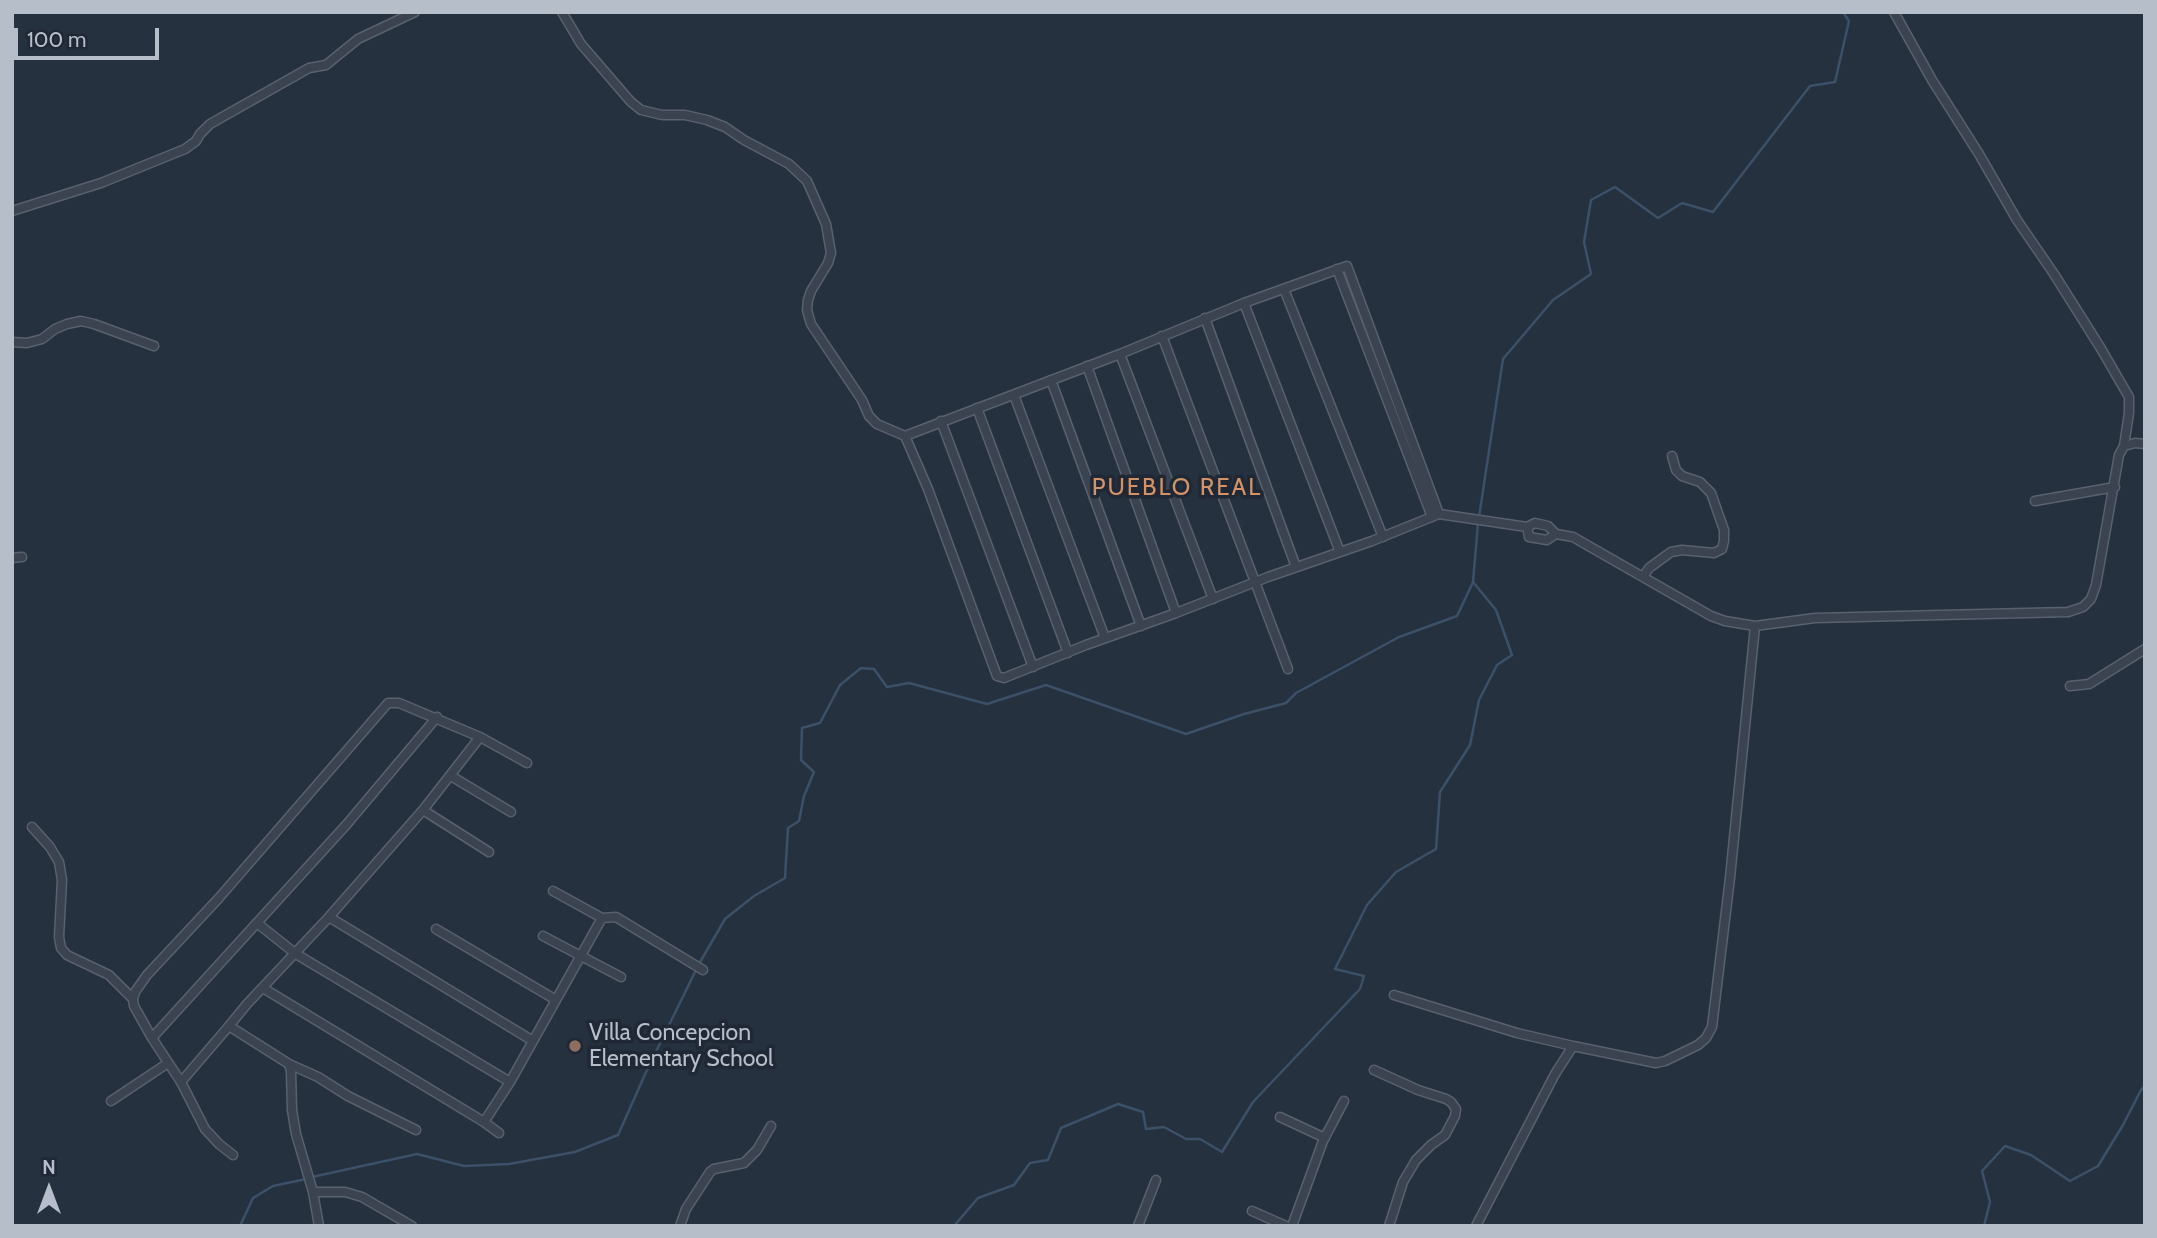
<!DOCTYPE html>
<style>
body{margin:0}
#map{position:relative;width:2157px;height:1238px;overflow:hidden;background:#26313f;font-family:Cabin,sans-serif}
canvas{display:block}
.frame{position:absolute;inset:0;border:14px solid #b6beca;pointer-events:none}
.north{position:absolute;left:14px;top:1154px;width:70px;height:70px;-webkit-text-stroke:5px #1f2834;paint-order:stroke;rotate:0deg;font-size:19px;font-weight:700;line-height:28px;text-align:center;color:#b6beca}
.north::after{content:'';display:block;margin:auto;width:24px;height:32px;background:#b6beca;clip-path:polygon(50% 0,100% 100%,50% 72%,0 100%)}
.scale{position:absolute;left:14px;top:28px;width:145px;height:32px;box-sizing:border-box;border:4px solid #b6beca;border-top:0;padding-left:9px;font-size:21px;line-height:24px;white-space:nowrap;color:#b6beca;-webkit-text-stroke:5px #1f2834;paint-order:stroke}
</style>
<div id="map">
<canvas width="2157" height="1238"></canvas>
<div class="frame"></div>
<div class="north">N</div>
<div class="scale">100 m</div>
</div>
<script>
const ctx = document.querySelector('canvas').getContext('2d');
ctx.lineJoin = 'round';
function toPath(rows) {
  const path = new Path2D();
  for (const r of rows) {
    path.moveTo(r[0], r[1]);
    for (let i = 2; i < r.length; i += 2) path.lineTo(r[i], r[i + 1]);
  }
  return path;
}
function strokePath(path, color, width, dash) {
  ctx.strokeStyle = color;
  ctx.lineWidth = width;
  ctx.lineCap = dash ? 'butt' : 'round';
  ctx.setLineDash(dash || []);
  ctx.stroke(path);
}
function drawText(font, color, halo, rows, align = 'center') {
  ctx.font = font + ' Cabin,sans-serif';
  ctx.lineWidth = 7;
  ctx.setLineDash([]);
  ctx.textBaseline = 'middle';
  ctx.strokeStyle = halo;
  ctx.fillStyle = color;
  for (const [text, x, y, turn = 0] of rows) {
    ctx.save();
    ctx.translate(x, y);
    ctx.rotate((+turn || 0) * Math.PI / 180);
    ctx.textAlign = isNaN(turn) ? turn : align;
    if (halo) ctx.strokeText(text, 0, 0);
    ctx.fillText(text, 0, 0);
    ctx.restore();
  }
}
const stream = toPath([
 [1479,517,1503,359,1553,300,1591,274,1584,242,1591,200,1615,187,1658,218,1682,203,1713,212,1810,86,1835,82,1849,21,1843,12],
 [699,964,725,919,754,896,785,878,788,828,799,821,804,796,814,772,801,760,802,728,820,723,840,685,861,668,874,669,887,687,909,683,987,704,1046,685,1186,734,1244,714,1286,703,1296,693,1399,637,1457,616,1473,582],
 [312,1177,417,1154,464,1166,509,1164,575,1152,618,1135,647,1070,696,970],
 [240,1226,253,1198,273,1186,306,1179],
 [954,1226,978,1198,1014,1185,1030,1163,1048,1160,1061,1128,1118,1104,1143,1112,1146,1129,1164,1127,1186,1139,1200,1139,1222,1152,1253,1102,1360,989,1364,976,1335,969,1367,905,1396,872,1436,849,1440,792,1470,745,1479,700,1497,665,1512,655,1496,610,1473,582,1478,523],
 [1984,1226,1990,1202,1982,1171,2005,1146,2031,1155,2070,1181,2098,1166,2123,1125,2141,1090,2145,1086]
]);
const street = toPath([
 [562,12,581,44,631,102,641,110,662,115,685,115,707,120,725,127,744,140,789,164,807,181,826,224,831,253,828,263,811,291,808,300,807,310,811,324,862,400,869,416,877,424,905,436],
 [1894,12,1932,80,1979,154,2017,220,2054,274,2100,347,2129,397,2129,413,2124,446],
 [12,211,101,183,185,149,196,141,200,134,210,124,309,68,326,65,358,39,415,12],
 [1337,269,1432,517],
 [1284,289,1383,537],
 [1244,303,1340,552],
 [1205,318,1296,567],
 [1162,336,1288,669],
 [12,342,27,343,42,339,55,329,67,324,81,321,94,324,154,346],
 [1120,354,1213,599],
 [1087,366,1176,613],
 [1051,380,1141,626],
 [1014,395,1105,638],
 [977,408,1068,653],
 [941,421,1033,667],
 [2035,501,2115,487],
 [1439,514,1347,266,1244,303,1120,354,905,436,928,489,997,676,1004,678,1086,645,1176,613,1268,577,1372,541,1439,514,1527,527,1535,523,1548,526,1556,534,1573,537,1711,616,1725,621,1755,626,1815,618,2068,612,2083,607,2091,599,2096,585,2119,455,2124,446,2135,443,2145,444],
 [1527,527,1529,537,1547,540,1556,534],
 [12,558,22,557],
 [1643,577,1649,568,1671,552,1682,550,1714,553,1722,549,1724,541,1724,530,1711,493,1700,482,1682,476,1676,470,1672,456],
 [2070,686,2089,684,2145,649],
 [451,776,511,812],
 [423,810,489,852],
 [32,827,50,847,59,862,62,880,59,937,61,948,67,955,109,975,133,999],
 [553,891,602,918],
 [329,917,533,1041],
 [257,923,296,954,510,1082],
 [436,929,556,1000],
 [543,936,621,977],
 [263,988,484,1122,499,1133],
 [1394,995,1517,1033,1573,1046],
 [229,1026,247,1004,329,917,423,810,480,737,527,763],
 [152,1038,134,1006,133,999,135,992,147,975,218,899,388,703,399,703,480,737],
 [289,1064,291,1071,292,1110,296,1134,313,1192,319,1226],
 [1374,1070,1418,1090,1446,1099,1451,1102,1456,1109,1455,1116,1445,1135,1431,1145,1416,1160,1403,1182,1389,1226],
 [181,1082,205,1129,219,1144,233,1155],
 [111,1101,168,1063],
 [1280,1117,1325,1138],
 [484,1122,510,1082,602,918,616,917,703,970],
 [416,1130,348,1096,318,1077,289,1064,229,1026,181,1082,152,1038,347,824,437,717],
 [313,1192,345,1192,362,1197,412,1226],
 [1252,1211,1286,1226],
 [680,1226,686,1209,710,1172,714,1169,744,1163,757,1150,771,1126],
 [1138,1226,1156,1180],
 [1292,1226,1323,1141,1344,1101],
 [1476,1226,1555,1074,1573,1046,1656,1063,1665,1061,1698,1045,1706,1038,1712,1027,1730,878,1755,626]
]);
const markers = [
 [575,1046,7,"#8d6e63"]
];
const poiNames = [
 ["Villa Concepcion",589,1033],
 ["Elementary School",589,1059]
];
const neighbourhoodNames = [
 ["PUEBLO REAL",1177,488]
];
strokePath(stream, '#3c5067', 2.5);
strokePath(street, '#58616d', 11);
strokePath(street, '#3a434f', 8);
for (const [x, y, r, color] of markers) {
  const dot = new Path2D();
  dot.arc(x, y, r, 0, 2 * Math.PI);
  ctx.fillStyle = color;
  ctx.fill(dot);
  strokePath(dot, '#1f2834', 2.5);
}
drawText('23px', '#b6beca', '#1f2834', poiNames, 'left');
ctx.letterSpacing = '2px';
drawText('24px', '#d29368', '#1f2834', neighbourhoodNames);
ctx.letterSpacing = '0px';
</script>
